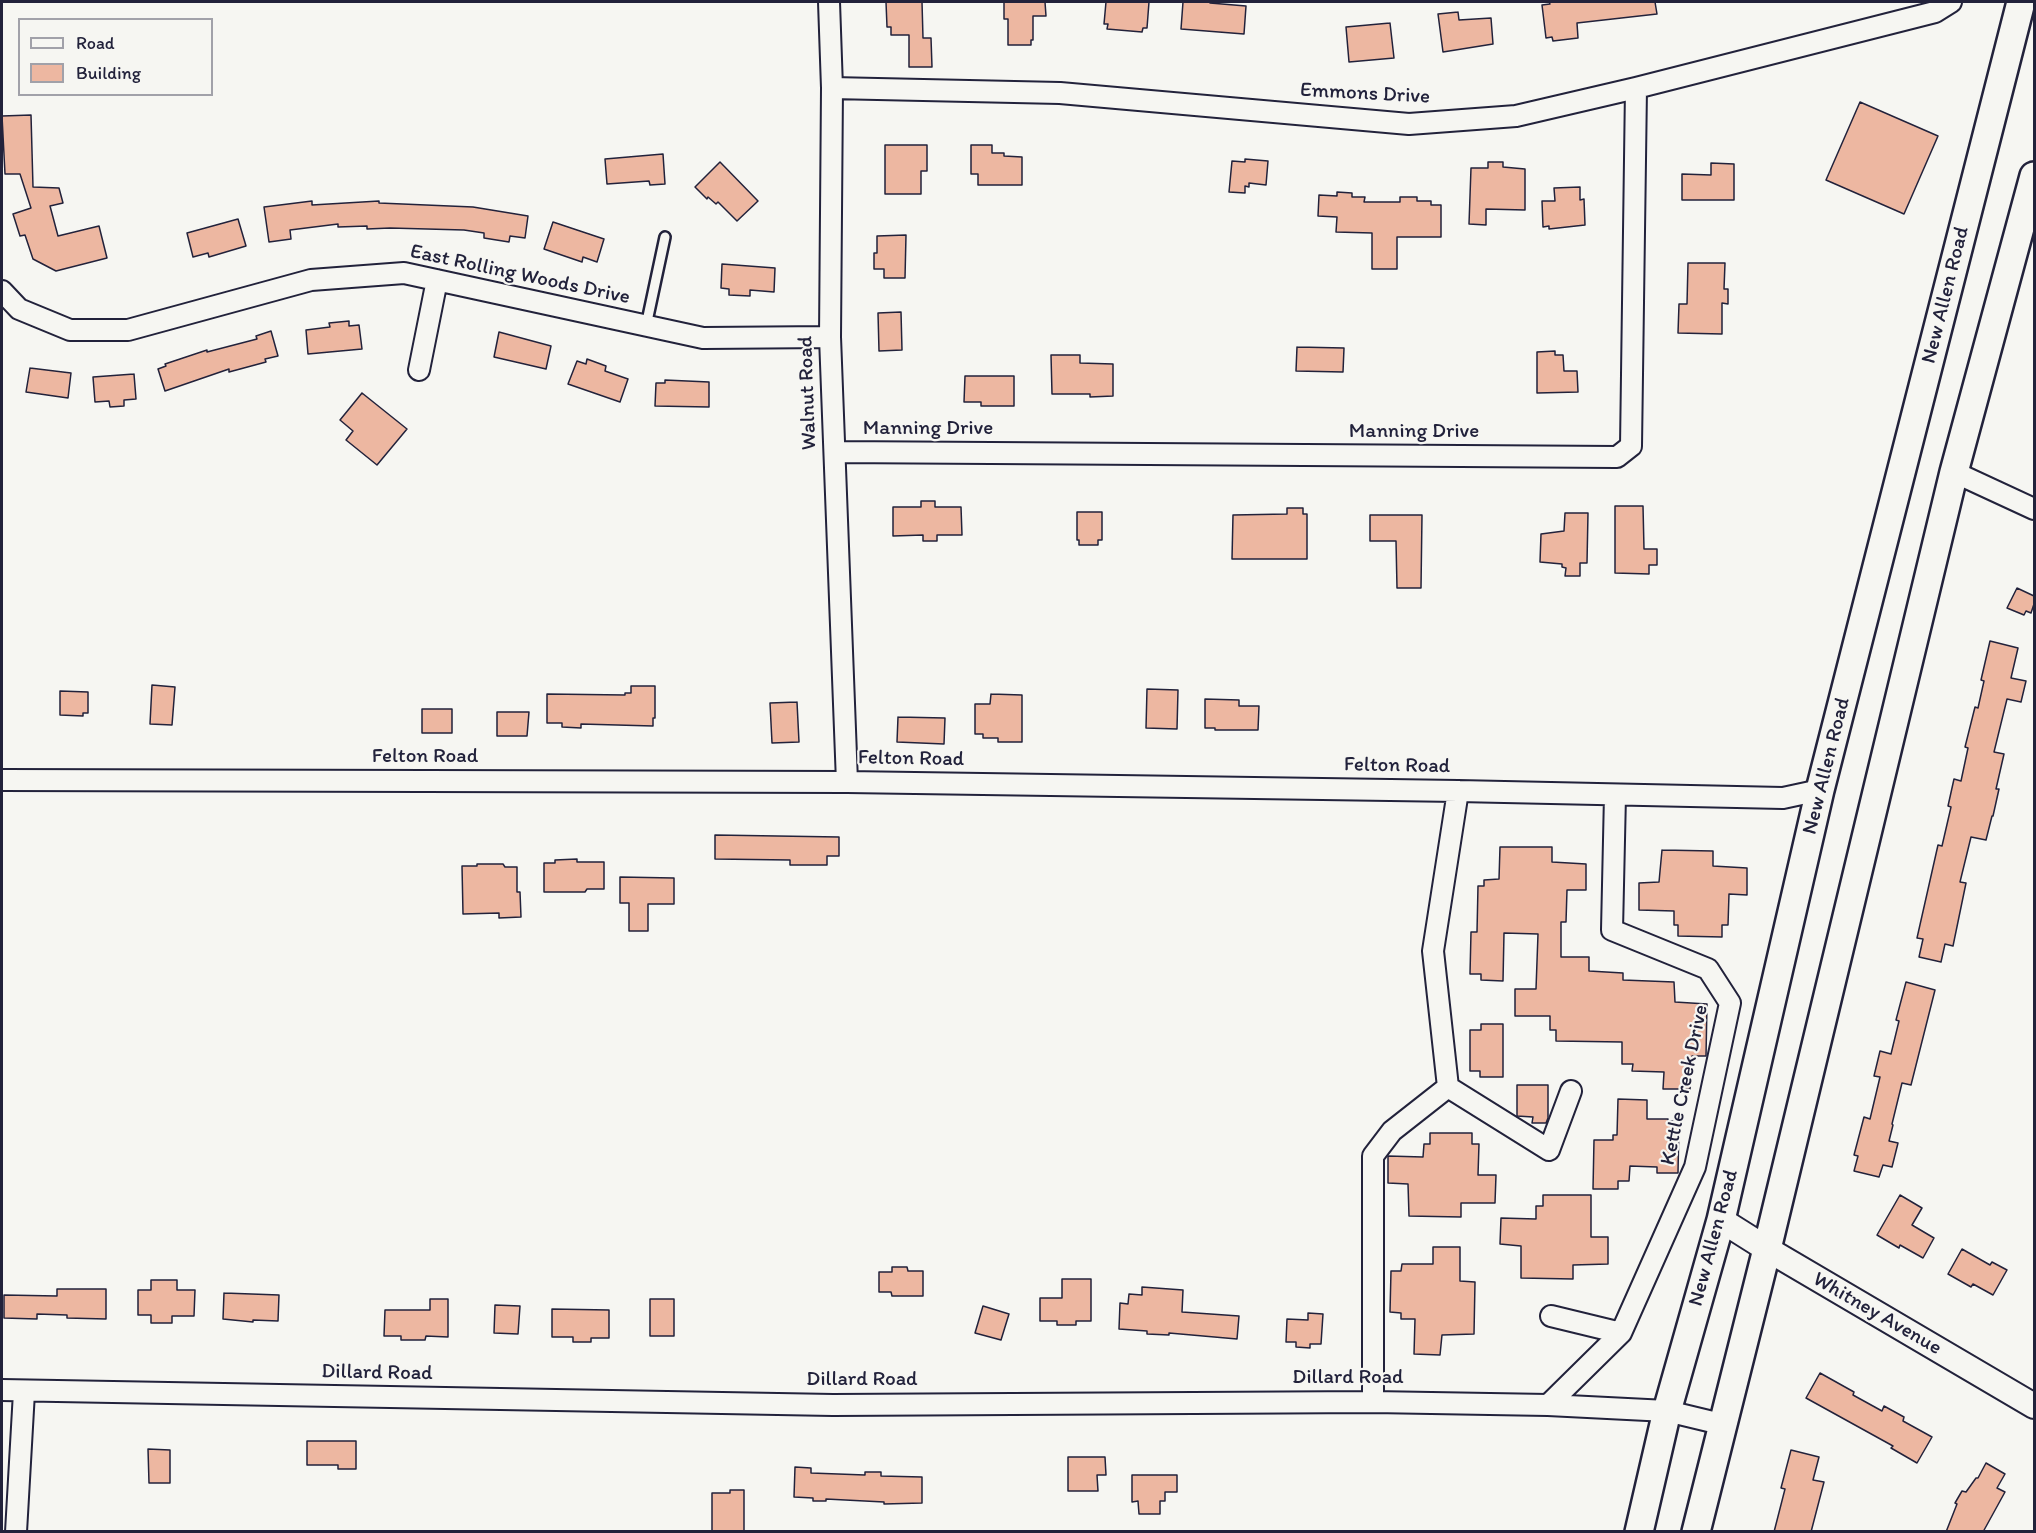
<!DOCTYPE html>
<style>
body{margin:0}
#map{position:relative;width:2036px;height:1533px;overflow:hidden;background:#f6f6f2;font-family:Itim,sans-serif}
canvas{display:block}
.frame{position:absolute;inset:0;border:3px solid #22223b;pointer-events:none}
.legend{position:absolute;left:18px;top:18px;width:195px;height:78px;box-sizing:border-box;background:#f6f6f2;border:2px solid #a1a1a9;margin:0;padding:8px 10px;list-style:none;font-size:18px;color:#22223b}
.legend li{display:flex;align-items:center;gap:12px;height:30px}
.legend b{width:30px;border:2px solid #a1a1a9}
</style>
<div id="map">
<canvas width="2036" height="1533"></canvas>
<div class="frame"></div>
<ul class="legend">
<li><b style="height:8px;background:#f6f6f2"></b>Road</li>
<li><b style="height:16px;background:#edb7a1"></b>Building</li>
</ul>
</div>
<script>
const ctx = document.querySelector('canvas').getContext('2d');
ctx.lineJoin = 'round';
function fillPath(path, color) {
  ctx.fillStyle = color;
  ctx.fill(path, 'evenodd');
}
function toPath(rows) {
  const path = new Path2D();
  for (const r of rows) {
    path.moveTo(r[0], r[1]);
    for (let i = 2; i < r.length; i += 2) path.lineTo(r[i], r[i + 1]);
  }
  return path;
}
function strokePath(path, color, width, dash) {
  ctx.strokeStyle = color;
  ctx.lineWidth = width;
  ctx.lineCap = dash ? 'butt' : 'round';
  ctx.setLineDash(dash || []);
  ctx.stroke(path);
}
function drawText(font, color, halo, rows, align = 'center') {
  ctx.font = font + ' Itim,sans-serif';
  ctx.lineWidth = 4.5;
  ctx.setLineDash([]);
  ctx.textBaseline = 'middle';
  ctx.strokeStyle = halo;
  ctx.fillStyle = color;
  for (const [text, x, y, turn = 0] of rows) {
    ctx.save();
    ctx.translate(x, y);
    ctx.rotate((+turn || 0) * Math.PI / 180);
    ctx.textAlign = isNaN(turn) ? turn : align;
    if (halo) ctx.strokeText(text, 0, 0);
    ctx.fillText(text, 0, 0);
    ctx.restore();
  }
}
const building = toPath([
 [886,2,922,2,923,38,931,38,932,67,909,67,909,35,891,35,891,27,887,27,886,2],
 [1004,2,1045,2,1046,16,1033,16,1033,40,1031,40,1031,45,1008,45,1008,19,1004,19,1004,2],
 [1106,2,1149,2,1147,28,1143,28,1142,32,1107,29,1108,24,1104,24,1106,2],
 [1183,2,1211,2,1210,3,1246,6,1244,34,1181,29,1183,2],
 [1549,2,1655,2,1657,14,1577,23,1578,38,1553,41,1552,37,1546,38,1542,5,1550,4,1549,2],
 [1458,12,1459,20,1491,18,1493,44,1443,52,1438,14,1458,12],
 [1390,23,1394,58,1349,62,1346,27,1390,23],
 [1860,102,1938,136,1904,214,1826,180,1860,102],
 [31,115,33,187,59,188,63,203,50,206,58,236,99,226,107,258,56,271,33,259,25,235,20,236,13,214,31,208,20,174,5,174,2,116,31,115],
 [885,145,927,145,927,171,921,171,921,194,885,194,885,145],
 [971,145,992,145,992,153,1004,153,1004,156,1022,157,1022,185,978,185,978,174,971,174,971,145],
 [663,154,665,184,650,185,649,181,607,184,605,159,663,154],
 [1245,159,1268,161,1266,185,1249,183,1249,187,1245,186,1245,193,1229,192,1232,161,1245,162,1245,159],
 [720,162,758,201,737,221,718,202,716,204,708,197,707,199,695,187,720,162],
 [1488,162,1503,162,1503,167,1525,169,1525,210,1486,209,1486,225,1469,224,1471,168,1488,168,1488,162],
 [1711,163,1734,164,1734,200,1682,200,1682,174,1711,175,1711,163],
 [1580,187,1580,200,1584,199,1585,225,1549,229,1549,226,1543,227,1542,201,1555,201,1554,188,1580,187],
 [1337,192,1352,193,1352,197,1365,197,1364,202,1400,202,1400,197,1417,197,1417,201,1431,201,1431,205,1441,205,1441,237,1397,237,1397,269,1372,269,1372,233,1336,232,1337,217,1318,216,1319,195,1337,196,1337,192],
 [312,201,312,205,379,201,379,203,473,207,528,216,525,238,510,236,509,242,484,238,484,233,464,230,390,228,367,229,367,226,338,227,338,224,290,230,291,239,269,242,264,207,312,201],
 [238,219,246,246,209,257,208,253,193,257,187,233,238,219],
 [553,222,604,239,597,262,583,257,582,262,544,249,553,222],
 [906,235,905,278,884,278,884,269,874,269,874,253,877,253,877,236,906,235],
 [1688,263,1725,263,1724,289,1728,289,1728,304,1722,303,1722,334,1678,333,1679,304,1687,304,1688,263],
 [722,264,775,268,774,292,750,290,750,296,729,295,729,289,721,288,722,264],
 [901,312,902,350,879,351,878,313,901,312],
 [349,321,349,326,359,325,362,349,308,354,306,330,330,327,329,323,349,321],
 [271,331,278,356,265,359,266,362,229,372,229,369,165,391,158,369,166,366,165,364,207,350,207,352,257,339,256,336,271,331],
 [499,332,551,346,546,369,494,357,499,332],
 [1297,347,1344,348,1343,372,1296,371,1297,347],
 [1555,351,1555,355,1563,355,1564,371,1577,371,1578,392,1537,393,1537,352,1555,351],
 [1051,355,1080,355,1080,363,1113,364,1113,396,1090,397,1090,394,1052,394,1051,355],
 [587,359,606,366,605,371,628,379,620,402,568,384,577,361,586,364,587,359],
 [30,368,71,373,68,398,26,392,30,368],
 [134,374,136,399,124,400,124,406,110,407,109,401,95,402,93,377,134,374],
 [965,376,1014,376,1014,406,981,406,981,402,964,402,965,376],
 [665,380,709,382,709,407,655,406,656,383,665,383,665,380],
 [362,393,407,429,377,465,346,440,353,431,340,420,362,393],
 [921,501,935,501,935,507,961,507,962,535,937,535,937,541,923,541,923,535,893,536,893,507,921,507,921,501],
 [1615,506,1643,506,1644,549,1657,549,1657,565,1649,565,1649,574,1615,573,1615,506],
 [1287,508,1303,508,1303,514,1307,514,1307,559,1232,559,1233,515,1287,514,1287,508],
 [1077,512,1102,512,1102,540,1098,540,1098,545,1079,545,1079,540,1077,540,1077,512],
 [1565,513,1588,513,1587,563,1580,563,1580,576,1565,576,1566,568,1562,567,1562,564,1540,562,1541,534,1564,531,1565,513],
 [1370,515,1422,515,1421,588,1397,588,1396,541,1370,541,1370,515],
 [2017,588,2034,596,2034,604,2031,613,2026,611,2024,615,2007,608,2017,588],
 [1990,641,2018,648,2011,678,2026,681,2021,702,2007,699,1994,752,2004,754,1996,789,1999,789,1993,816,1992,816,1986,840,1971,837,1960,882,1966,883,1953,946,1945,944,1941,962,1919,957,1923,939,1917,938,1938,845,1942,846,1951,807,1948,806,1954,779,1961,781,1968,748,1965,747,1975,707,1978,708,1984,681,1981,680,1990,641],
 [152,685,175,687,172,725,150,724,152,685],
 [631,686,655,686,655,718,653,718,653,726,581,724,581,728,562,727,562,723,547,723,547,694,625,695,625,693,631,693,631,686],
 [1147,689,1178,690,1177,729,1146,728,1147,689],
 [60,691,88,692,88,713,83,713,83,716,60,715,60,691],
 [991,694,1022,695,1022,742,998,742,998,738,983,738,983,734,975,734,975,704,990,704,991,694],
 [1205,699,1239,700,1239,706,1259,706,1258,730,1215,730,1215,728,1205,728,1205,699],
 [797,702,799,742,772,743,770,703,797,702],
 [422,709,452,709,452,733,422,733,422,709],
 [497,712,529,712,527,736,497,736,497,712],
 [898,717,945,718,944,744,897,742,898,717],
 [715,835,839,837,839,856,827,856,827,865,790,865,790,860,715,859,715,835],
 [1500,847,1552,847,1552,862,1586,864,1586,890,1567,890,1566,922,1561,922,1561,957,1589,957,1589,971,1623,973,1623,980,1674,982,1675,1002,1707,1004,1706,1056,1692,1056,1690,1089,1663,1089,1664,1072,1632,1071,1633,1064,1622,1064,1622,1042,1556,1041,1556,1030,1550,1030,1550,1016,1515,1016,1515,989,1536,989,1538,934,1504,933,1503,981,1481,980,1481,974,1470,974,1471,932,1477,932,1478,886,1484,886,1484,880,1499,879,1500,847],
 [1662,850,1713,851,1713,866,1747,868,1747,895,1729,894,1728,925,1722,925,1722,937,1678,936,1678,925,1674,925,1674,911,1639,910,1639,883,1659,882,1662,850],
 [577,859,577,862,604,862,604,889,587,889,585,892,544,892,544,863,555,863,555,860,577,859],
 [477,864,503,864,505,867,517,867,517,892,520,892,521,917,499,918,499,913,463,914,462,866,477,866,477,864],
 [620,877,674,878,674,904,648,904,648,931,629,931,629,903,620,903,620,877],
 [1906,982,1935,990,1911,1085,1902,1083,1892,1124,1893,1125,1889,1141,1898,1143,1892,1167,1883,1165,1879,1177,1854,1171,1858,1156,1854,1155,1864,1117,1870,1119,1880,1077,1874,1076,1880,1051,1891,1054,1899,1021,1896,1020,1906,982],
 [1481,1024,1503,1024,1503,1077,1480,1077,1480,1071,1470,1071,1470,1030,1481,1030,1481,1024],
 [1517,1085,1548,1085,1548,1118,1546,1123,1532,1123,1533,1117,1517,1116,1517,1085],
 [1618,1099,1647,1100,1647,1119,1668,1119,1668,1121,1679,1121,1678,1173,1657,1173,1657,1167,1630,1166,1629,1181,1618,1181,1618,1189,1593,1189,1594,1140,1613,1140,1613,1135,1617,1135,1618,1099],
 [1430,1133,1472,1133,1472,1144,1479,1144,1478,1175,1496,1175,1495,1203,1461,1203,1461,1217,1409,1216,1408,1184,1388,1183,1388,1156,1423,1157,1424,1144,1430,1144,1430,1133],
 [1543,1195,1591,1195,1591,1237,1608,1237,1608,1264,1573,1265,1573,1279,1521,1278,1521,1246,1500,1244,1501,1218,1536,1219,1536,1206,1543,1206,1543,1195],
 [1900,1195,1922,1208,1912,1225,1934,1238,1923,1258,1900,1245,1899,1248,1877,1235,1900,1195],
 [1433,1247,1460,1247,1460,1281,1475,1282,1474,1334,1442,1335,1440,1355,1414,1354,1415,1319,1401,1319,1401,1313,1390,1312,1391,1271,1401,1271,1402,1264,1433,1264,1433,1247],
 [1962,1249,1990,1265,1992,1262,2007,1270,1993,1295,1973,1284,1971,1287,1948,1274,1962,1249],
 [892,1267,907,1267,908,1271,923,1271,923,1296,892,1296,891,1292,879,1292,879,1272,892,1272,892,1267],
 [1062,1279,1091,1279,1091,1321,1076,1321,1076,1325,1057,1325,1057,1321,1040,1321,1040,1298,1062,1298,1062,1279],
 [151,1280,177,1280,177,1290,195,1290,194,1316,172,1316,172,1323,151,1323,151,1315,138,1315,138,1290,151,1290,151,1280],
 [1142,1287,1183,1290,1182,1312,1239,1316,1237,1339,1169,1333,1169,1335,1147,1334,1147,1331,1119,1329,1120,1303,1128,1304,1129,1294,1142,1295,1142,1287],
 [57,1289,106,1289,106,1319,67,1318,67,1315,37,1314,37,1319,4,1318,4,1295,57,1296,57,1289],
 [224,1293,279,1295,278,1321,253,1320,253,1322,223,1319,224,1293],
 [430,1299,448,1299,448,1337,426,1336,425,1340,401,1340,401,1336,384,1336,385,1310,430,1310,430,1299],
 [650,1299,674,1299,674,1336,650,1336,650,1299],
 [495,1305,520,1306,518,1334,494,1333,495,1305],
 [983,1306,1009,1314,1001,1340,975,1333,983,1306],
 [552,1309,609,1310,609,1338,591,1338,591,1342,573,1342,573,1337,552,1337,552,1309],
 [1308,1313,1323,1314,1321,1344,1310,1344,1310,1348,1296,1347,1296,1342,1286,1342,1287,1319,1308,1320,1308,1313],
 [1820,1373,1854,1392,1853,1395,1882,1411,1884,1406,1904,1417,1903,1421,1932,1437,1917,1463,1891,1448,1893,1446,1806,1398,1820,1373],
 [307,1441,356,1441,356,1469,338,1469,338,1465,307,1465,307,1441],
 [148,1449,170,1450,170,1483,149,1483,148,1449],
 [1791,1450,1819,1457,1813,1480,1824,1482,1811,1532,1774,1532,1785,1489,1781,1488,1791,1450],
 [1068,1457,1105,1457,1106,1475,1097,1475,1098,1491,1068,1491,1068,1457],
 [1986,1463,2005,1474,1997,1488,2005,1492,1983,1532,1946,1532,1957,1504,1955,1503,1962,1491,1966,1492,1976,1478,1978,1478,1986,1463],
 [795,1467,811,1468,811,1473,865,1475,865,1472,881,1472,881,1476,922,1477,922,1503,884,1504,884,1502,826,1499,826,1501,813,1501,813,1498,794,1497,795,1467],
 [1132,1475,1177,1475,1177,1492,1165,1492,1165,1501,1160,1501,1160,1514,1139,1514,1138,1501,1132,1502,1132,1475],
 [730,1490,744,1490,744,1531,712,1532,712,1493,730,1493,730,1490]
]);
const service = toPath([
 [646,326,665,237]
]);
const minor = toPath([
 [829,2,832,88,830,337,847,782],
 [832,88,1060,93,1409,124,1516,116,1636,88,1935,12,1951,2],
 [2,291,19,309,70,330,128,330,311,280,404,273,703,338,830,337],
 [419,370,437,280],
 [835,452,1617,457,1631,446,1636,88],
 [1954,472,2034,509],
 [2,780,847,782,1458,791,1783,798,1820,790],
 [1448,1087,1433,951,1458,791],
 [1448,1087,1549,1150,1571,1091],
 [1551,1316,1621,1333],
 [2,1390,833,1405,1373,1402,1548,1405,1667,1411,1721,1424],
 [1373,1402,1373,1156,1392,1131,1448,1087],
 [1548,1405,1621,1333,1695,1167,1730,1003,1708,969,1612,930,1615,795],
 [16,1532,24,1392]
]);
const tertiary = toPath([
 [1721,1220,1767,1249,2034,1406]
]);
const secondary = toPath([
 [1639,1532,1667,1411,1721,1220,1820,790,2021,2],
 [1696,1532,1767,1249,1954,472,2034,176]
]);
const streetNames = [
 ["Emmons Drive",1365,94,3],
 ["East Rolling Woods Drive",520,275,12],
 ["New Allen Road",1946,295,-76],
 ["Walnut Road",808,393,-92],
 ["Manning Drive",928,429],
 ["Manning Drive",1414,432],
 ["Felton Road",425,757],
 ["Felton Road",911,759,1],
 ["Felton Road",1397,766,1],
 ["New Allen Road",1827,766,-76],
 ["Kettle Creek Drive",1685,1085,-78],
 ["New Allen Road",1714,1238,-75],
 ["Whitney Avenue",1877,1314,30],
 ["Dillard Road",377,1373,1],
 ["Dillard Road",1348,1378],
 ["Dillard Road",862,1380]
];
fillPath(building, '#edb7a1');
strokePath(building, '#22223b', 1.5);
strokePath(service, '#22223b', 14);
strokePath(minor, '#22223b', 24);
strokePath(tertiary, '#22223b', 28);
strokePath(secondary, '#22223b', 32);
strokePath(service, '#f6f6f2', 9);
strokePath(minor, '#f6f6f2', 20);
strokePath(tertiary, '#f6f6f2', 24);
strokePath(secondary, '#f6f6f2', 27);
drawText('21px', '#22223b', '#f6f6f2', streetNames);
</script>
